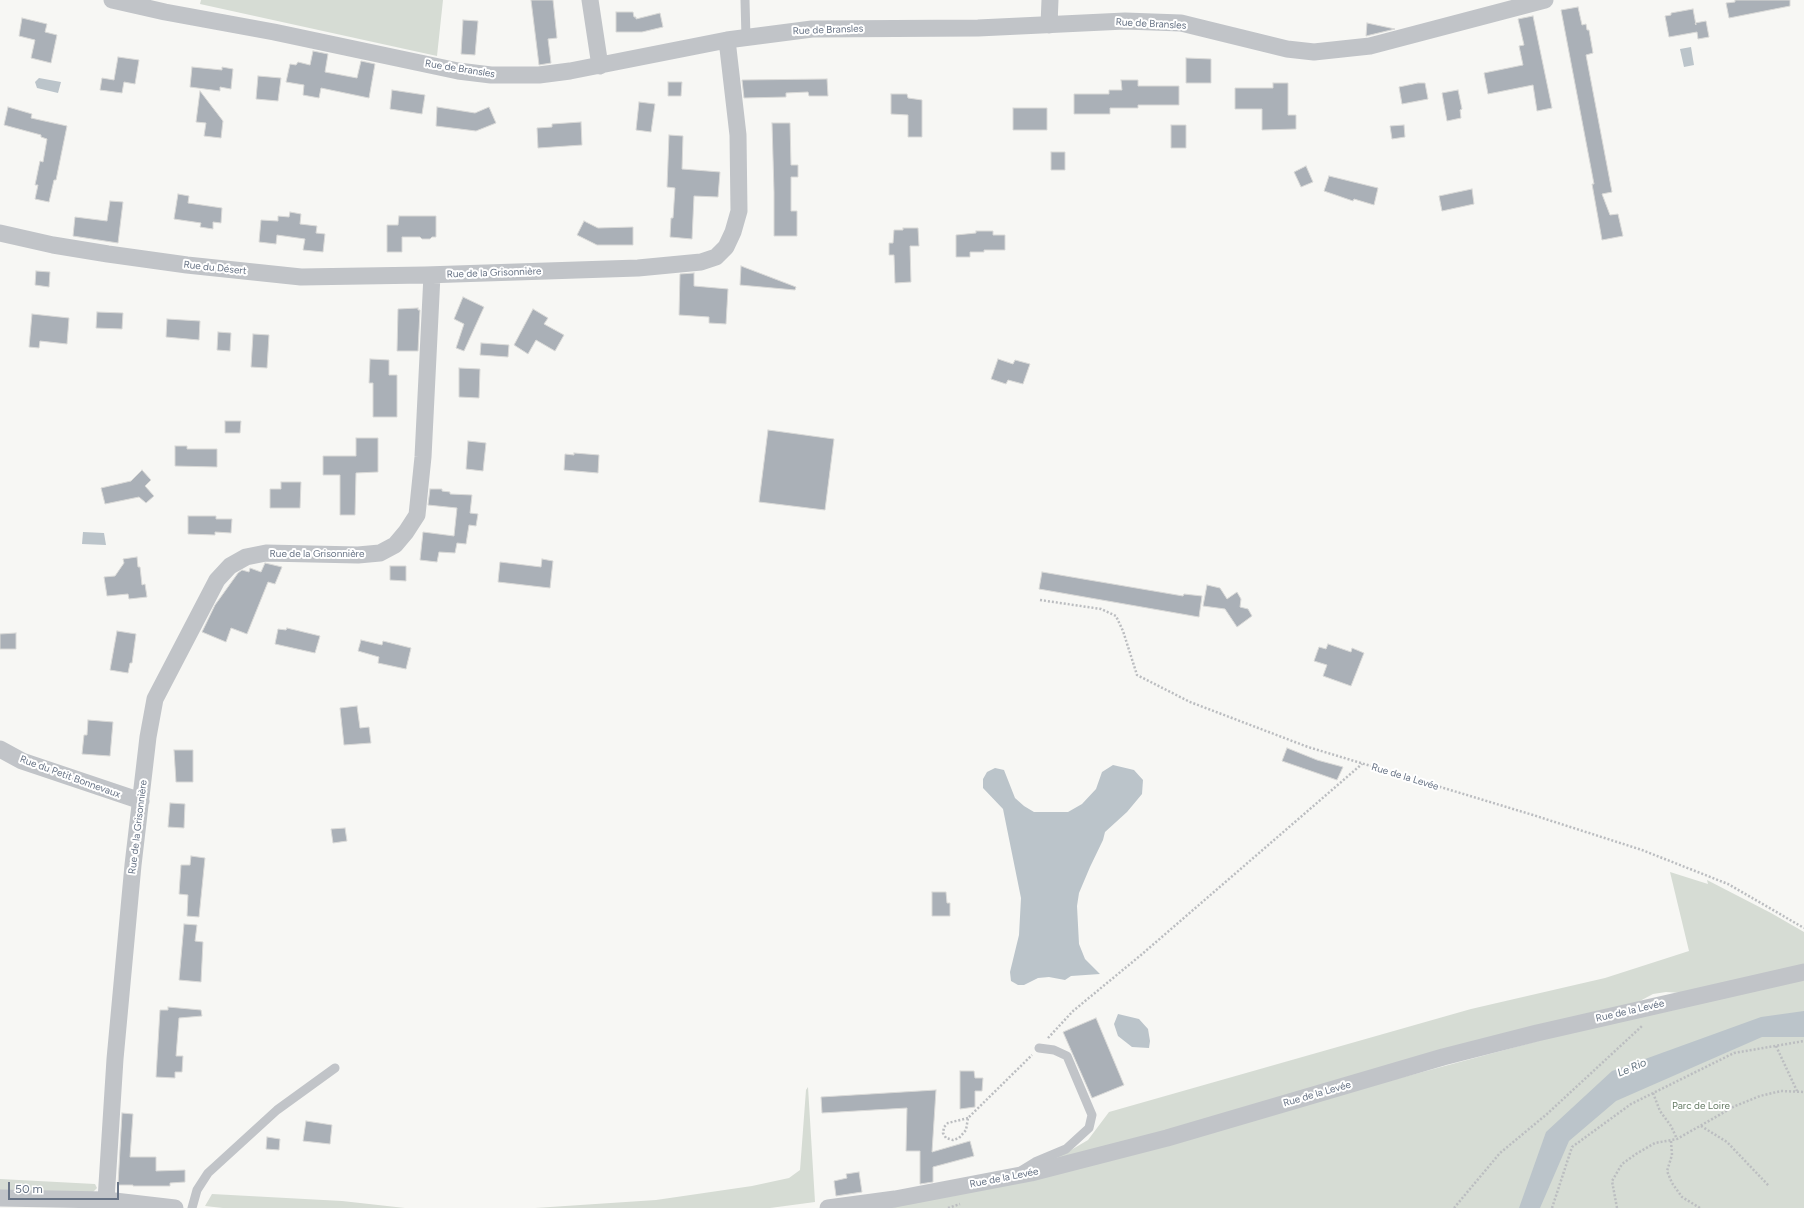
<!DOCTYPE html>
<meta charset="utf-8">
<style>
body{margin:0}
#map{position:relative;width:1804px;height:1208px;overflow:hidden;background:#f7f7f4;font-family:Figtree,sans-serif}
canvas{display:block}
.scale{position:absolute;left:8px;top:1182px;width:111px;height:18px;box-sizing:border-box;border:2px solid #677385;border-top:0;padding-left:5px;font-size:12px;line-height:14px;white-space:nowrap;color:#677385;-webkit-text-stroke:3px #fff;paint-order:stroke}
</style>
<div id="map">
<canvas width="1804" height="1208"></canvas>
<div class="scale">50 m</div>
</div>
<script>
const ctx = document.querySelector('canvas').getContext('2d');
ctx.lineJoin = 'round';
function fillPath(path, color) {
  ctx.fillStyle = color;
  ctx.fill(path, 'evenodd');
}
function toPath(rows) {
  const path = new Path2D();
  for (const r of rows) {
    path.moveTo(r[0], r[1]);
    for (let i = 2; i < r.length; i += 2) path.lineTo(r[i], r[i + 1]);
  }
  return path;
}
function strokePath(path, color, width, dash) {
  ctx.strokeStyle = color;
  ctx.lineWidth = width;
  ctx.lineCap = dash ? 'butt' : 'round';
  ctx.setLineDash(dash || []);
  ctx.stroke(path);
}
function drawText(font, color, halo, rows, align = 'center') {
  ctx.font = font + ' Figtree,sans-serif';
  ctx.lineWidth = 4;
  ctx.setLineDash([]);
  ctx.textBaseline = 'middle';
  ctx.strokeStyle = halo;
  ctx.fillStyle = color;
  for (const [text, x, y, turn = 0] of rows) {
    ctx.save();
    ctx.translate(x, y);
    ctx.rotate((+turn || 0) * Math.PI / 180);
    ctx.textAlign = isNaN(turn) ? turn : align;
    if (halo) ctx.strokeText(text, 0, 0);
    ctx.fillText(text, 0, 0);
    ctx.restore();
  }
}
const green = toPath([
 [201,0,443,0,437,56,200,4],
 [1670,872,1708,884,1707,880,1771,913,1804,932,1804,966,1683,993,1666,992,1653,994,1638,1002,1048,1163,1048,1159,1071,1150,1088,1140,1109,1112,1471,1009,1605,978,1689,951],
 [1804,980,1804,1208,858,1208,1008,1183,1553,1037],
 [808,1087,815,1202,770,1208,535,1208,656,1200,752,1186,789,1178,800,1170,806,1090],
 [0,1179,95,1184,97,1188,91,1194,0,1193],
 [212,1194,342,1201,405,1208,223,1208,205,1206]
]);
const water = toPath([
 [1691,47,1694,65,1684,67,1680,49],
 [39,78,61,82,58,93,37,88,35,82],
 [83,532,104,533,106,545,82,544],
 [1113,765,1134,770,1143,780,1142,794,1127,812,1105,832,1103,840,1090,867,1079,893,1077,906,1079,944,1085,959,1100,974,1071,976,1065,980,1049,977,1038,978,1024,985,1018,985,1011,981,1010,972,1019,935,1021,898,1003,809,983,788,983,779,987,772,995,768,1004,770,1015,798,1024,806,1034,812,1068,812,1082,804,1096,789,1102,772],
 [1804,1011,1804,1037,1762,1037,1616,1101,1569,1141,1540,1208,1519,1208,1546,1132,1612,1071,1761,1017],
 [1118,1014,1139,1019,1148,1029,1150,1041,1149,1048,1132,1047,1118,1036,1114,1024]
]);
const building = toPath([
 [531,0,553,0,557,38,548,39,551,63,539,65,531,0],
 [1735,0,1790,0,1790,6,1729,18,1726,3,1735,2,1735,0],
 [1578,7,1582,25,1586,24,1587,30,1589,30,1593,53,1586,55,1612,192,1602,194,1610,215,1618,214,1623,236,1602,240,1592,184,1594,184,1561,10,1578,7],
 [1693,9,1696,25,1695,23,1706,21,1709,37,1698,39,1697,32,1669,37,1665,16,1671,15,1671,13,1693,9],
 [616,12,633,12,634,17,636,17,636,19,660,13,663,27,642,32,616,32,616,12],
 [1533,16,1552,108,1537,111,1533,85,1488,94,1484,73,1523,65,1519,46,1524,45,1518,19,1533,16],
 [22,18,47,24,45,32,57,35,51,63,31,58,35,40,19,36,22,18],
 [463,20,478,21,475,55,461,54,463,20],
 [1367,23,1395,29,1366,36,1367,23],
 [313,51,328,54,325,72,357,78,361,61,375,64,369,98,321,88,319,98,303,95,304,85,286,82,290,64,296,65,298,62,310,65,313,51],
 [118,57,139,60,135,84,124,82,122,93,100,90,102,78,114,80,118,57],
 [1186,58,1211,59,1211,83,1186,83,1186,58],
 [192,67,222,70,222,67,233,69,231,89,220,87,220,91,190,87,192,67],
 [258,76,281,78,278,101,256,99,258,76],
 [827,79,828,96,809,96,808,92,786,93,786,97,744,98,742,80,827,79],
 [1121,80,1138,80,1138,86,1179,86,1179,105,1138,105,1138,108,1110,108,1110,114,1074,114,1074,94,1109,94,1109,90,1122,90,1121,80],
 [668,82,682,82,681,96,668,96,668,82],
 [1273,83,1288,83,1288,115,1296,115,1296,129,1262,130,1262,109,1235,109,1235,88,1273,88,1273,83],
 [1418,83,1425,83,1428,99,1402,104,1399,87,1418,83],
 [392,90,425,95,422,114,390,109,392,90],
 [1458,90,1462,109,1460,110,1461,118,1447,121,1442,93,1458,90],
 [200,91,223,121,221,138,204,136,206,123,196,122,200,91],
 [891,94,907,94,908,98,922,100,922,137,908,137,908,115,891,114,891,94],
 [639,102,655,104,651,132,636,130,639,102],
 [8,107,32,114,31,118,67,126,56,180,54,180,49,202,35,199,38,185,35,185,40,161,43,162,47,139,41,137,41,135,4,125,8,107],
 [437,107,475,113,489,107,496,123,476,131,436,126,437,107],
 [1013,108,1047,108,1047,130,1013,130,1013,108],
 [581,122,582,145,538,148,537,128,552,127,552,124,581,122],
 [772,123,790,123,791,165,798,165,798,177,791,177,791,211,797,211,797,236,774,236,774,192,772,123],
 [1171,125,1186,125,1186,148,1171,148,1171,125],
 [1404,125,1405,137,1392,139,1390,126,1404,125],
 [669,135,683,136,682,169,720,172,718,197,694,196,692,239,670,237,671,218,673,218,675,188,667,187,669,135],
 [1051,152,1065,152,1065,170,1051,170,1051,152],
 [1306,166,1313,182,1301,187,1294,172,1306,166],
 [1329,176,1378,188,1374,205,1354,199,1353,201,1324,191,1329,176],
 [1472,189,1474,204,1442,211,1439,196,1472,189],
 [178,194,189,196,188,203,222,208,221,223,213,222,213,229,200,227,201,223,174,219,178,194],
 [110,201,123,202,118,243,73,236,75,217,107,221,110,201],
 [290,212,301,214,300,224,317,226,316,233,325,234,323,252,303,250,305,239,277,235,276,244,259,242,261,220,278,221,278,216,289,217,290,212],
 [399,216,436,216,436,237,432,237,430,239,422,239,420,237,402,237,402,252,387,252,387,225,398,225,399,216],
 [584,221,598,228,633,227,633,245,597,245,577,235,584,221],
 [903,228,918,228,919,246,910,246,911,282,895,283,894,255,889,255,889,243,893,243,894,230,903,230,903,228],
 [976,231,993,231,993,235,1005,235,1005,250,984,250,984,252,970,252,970,257,956,257,956,235,976,233,976,231],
 [741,266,796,287,795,290,740,285,741,266],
 [36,271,50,272,49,287,35,285,36,271],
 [694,273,694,286,728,289,726,324,709,323,709,317,679,315,680,274,694,273],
 [463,297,484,307,464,351,456,348,464,324,454,319,463,297],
 [418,308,418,310,420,310,418,351,397,351,398,309,418,308],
 [533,309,548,318,544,324,564,335,555,351,536,340,528,354,514,345,533,309],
 [97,312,123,313,122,329,96,328,97,312],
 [32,314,69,318,67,344,40,341,39,348,29,347,32,314],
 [167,319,200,321,199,340,166,337,167,319],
 [218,332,231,333,230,351,217,350,218,332],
 [253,334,269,335,267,368,251,367,253,334],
 [481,343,509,345,508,357,480,355,481,343],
 [370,359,389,360,389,375,397,375,397,417,373,417,373,383,369,383,370,359],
 [998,359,1013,364,1015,360,1030,364,1023,384,1008,380,1006,384,991,379,998,359],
 [459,368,480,369,479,398,459,397,459,368],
 [225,421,241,421,240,433,225,433,225,421],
 [768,430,834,439,825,510,759,502,768,430],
 [356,438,378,438,378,472,356,473,355,515,340,515,340,475,323,475,323,456,356,456,356,438],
 [468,441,486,443,483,471,466,469,468,441],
 [175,446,187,446,187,449,217,449,217,467,175,466,175,446],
 [574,453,599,455,598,473,564,470,565,454,574,455,574,453],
 [142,470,151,480,145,486,154,496,146,503,139,497,105,504,101,488,131,481,142,470],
 [281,482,301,482,300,508,270,508,270,489,281,489,281,482],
 [430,489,442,489,442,491,450,492,450,494,472,495,470,513,478,514,476,526,469,525,466,544,457,543,455,553,439,552,437,562,420,560,423,532,454,536,457,508,428,505,430,489],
 [188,516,216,516,216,519,232,519,231,533,215,532,215,535,188,534,188,516],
 [137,557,138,567,140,567,142,585,145,584,147,597,129,599,128,594,107,596,104,577,115,576,124,563,123,559,137,557],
 [542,559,553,561,550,588,498,582,500,562,541,567,542,559],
 [265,563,282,567,275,584,268,582,247,634,231,628,226,642,202,632,215,605,238,573,242,570,249,572,250,568,261,572,265,563],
 [390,566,406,566,406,581,390,580,390,566],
 [1042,572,1183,596,1184,594,1202,596,1199,617,1039,589,1042,572],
 [1207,585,1220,588,1227,599,1237,592,1241,599,1240,607,1248,609,1252,616,1237,627,1225,609,1203,606,1207,585],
 [287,628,320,636,315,653,275,644,278,629,286,630,287,628],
 [117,631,136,634,132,663,130,663,128,673,110,670,117,631],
 [16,633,16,649,0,649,0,634,16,633],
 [361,640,382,645,383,641,411,648,406,669,378,663,379,657,358,651,361,640],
 [1328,644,1351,652,1352,648,1364,653,1351,686,1323,676,1327,665,1314,661,1319,647,1326,649,1328,644],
 [357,706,360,728,369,727,371,743,344,745,340,708,357,706],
 [88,720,113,722,110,756,82,754,84,735,87,735,88,720],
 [1287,748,1317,760,1343,767,1337,780,1282,761,1287,748],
 [174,750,193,750,193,782,176,782,174,750],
 [170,803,185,804,184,828,168,827,170,803],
 [345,828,347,841,333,843,331,829,345,828],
 [191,856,205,858,199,917,187,916,188,895,179,894,181,865,190,865,191,856],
 [932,892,946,892,947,903,950,903,950,916,932,916,932,892],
 [184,924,197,925,195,941,203,942,201,982,179,980,184,924],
 [168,1007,201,1010,202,1016,179,1018,176,1056,183,1056,182,1072,175,1072,175,1078,156,1077,160,1010,168,1010,168,1007],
 [1096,1018,1124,1085,1092,1098,1063,1032,1096,1018],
 [960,1071,974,1071,975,1078,983,1078,982,1091,975,1091,975,1107,960,1109,960,1071],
 [936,1090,932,1152,970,1141,974,1156,933,1167,933,1182,920,1184,920,1151,906,1151,907,1108,822,1113,821,1097,936,1090],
 [122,1113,133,1114,130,1157,156,1157,156,1171,185,1170,185,1182,170,1183,170,1186,133,1186,133,1185,118,1185,122,1113],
 [306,1121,332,1125,330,1144,303,1141,306,1121],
 [267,1137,280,1139,279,1150,266,1149,267,1137],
 [859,1172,862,1192,836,1196,834,1181,847,1178,846,1174,859,1172]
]);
const path = toPath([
 [1040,600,1101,609,1116,616,1123,631,1137,675,1190,702,1308,747,1533,815,1642,850,1728,884,1804,928],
 [1048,1038,1073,1011,1141,955,1362,764],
 [1776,1046,1797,1091],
 [1653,1093,1660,1111,1671,1126,1677,1139],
 [968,1118,948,1123,944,1127,943,1133,946,1138,953,1140,959,1138,966,1130,968,1118,1032,1055],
 [1701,1126,1727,1142,1769,1186],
 [1671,1141,1672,1155,1667,1171,1672,1183,1682,1197,1700,1208],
 [948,1208,960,1204],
 [1454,1208,1500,1153,1547,1114,1642,1026],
 [1552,1208,1572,1147,1631,1104,1734,1053,1804,1041],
 [1617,1208,1612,1181,1622,1164,1636,1154,1655,1143,1677,1139,1735,1106,1760,1096,1781,1091,1804,1092]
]);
const lane = toPath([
 [745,0,746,38],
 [1022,1170,1035,1162,1066,1149,1089,1128,1092,1115,1067,1056,1054,1050,1039,1048],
 [192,1208,197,1190,208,1173,277,1110,335,1068]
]);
const street = toPath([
 [112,0,165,12,274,32,458,71,491,75,539,75,570,71,727,40,812,29,978,28,1125,21,1181,23,1287,49,1314,52,1370,46,1545,0],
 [590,0,600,66],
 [1049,25,1050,0],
 [0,233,53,245,108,254,187,265,301,277,425,275,638,268,701,262,716,257,726,247,733,232,739,211,738,135,727,40],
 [0,749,22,761,141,801],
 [0,1198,106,1200,175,1208],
 [106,1200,115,1059,133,865,148,737,155,699,217,580,230,566,246,557,266,553,358,555,380,553,395,545,406,532,417,515,423,457,432,275],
 [828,1208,895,1199,1031,1173,1167,1138,1443,1057,1537,1033,1804,972]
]);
const streetNames = [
 ["Rue de Bransles",1151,24,3],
 ["Rue de Bransles",828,30,-2],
 ["Rue de Bransles",460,69,9],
 ["Rue du Désert",215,268,6],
 ["Rue de la Grisonnière",494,273,-2],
 ["Rue de la Grisonnière",317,554],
 ["Rue du Petit Bonnevaux",70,777,20],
 ["Rue de la Levée",1405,777,17],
 ["Rue de la Grisonnière",138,827,-83],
 ["Rue de la Levée",1630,1011,-13],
 ["Rue de la Levée",1317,1094,-16],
 ["Rue de la Levée",1004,1178,-11]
];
const parkNames = [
 ["Parc de Loire",1701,1106]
];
const waterNames = [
 ["Le Rio",1632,1068,-23]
];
fillPath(green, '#d6dcd4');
fillPath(water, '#bbc4ca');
fillPath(building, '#aab0b7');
strokePath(building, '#d9d9d7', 1);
strokePath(path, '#bbbdc0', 2.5, [2, 2]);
strokePath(lane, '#c1c4c8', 9);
strokePath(street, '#c1c4c8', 17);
drawText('10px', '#677385', '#fff', streetNames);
drawText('10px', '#677c66', '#fff', parkNames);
drawText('italic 11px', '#637480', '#fff', waterNames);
</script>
